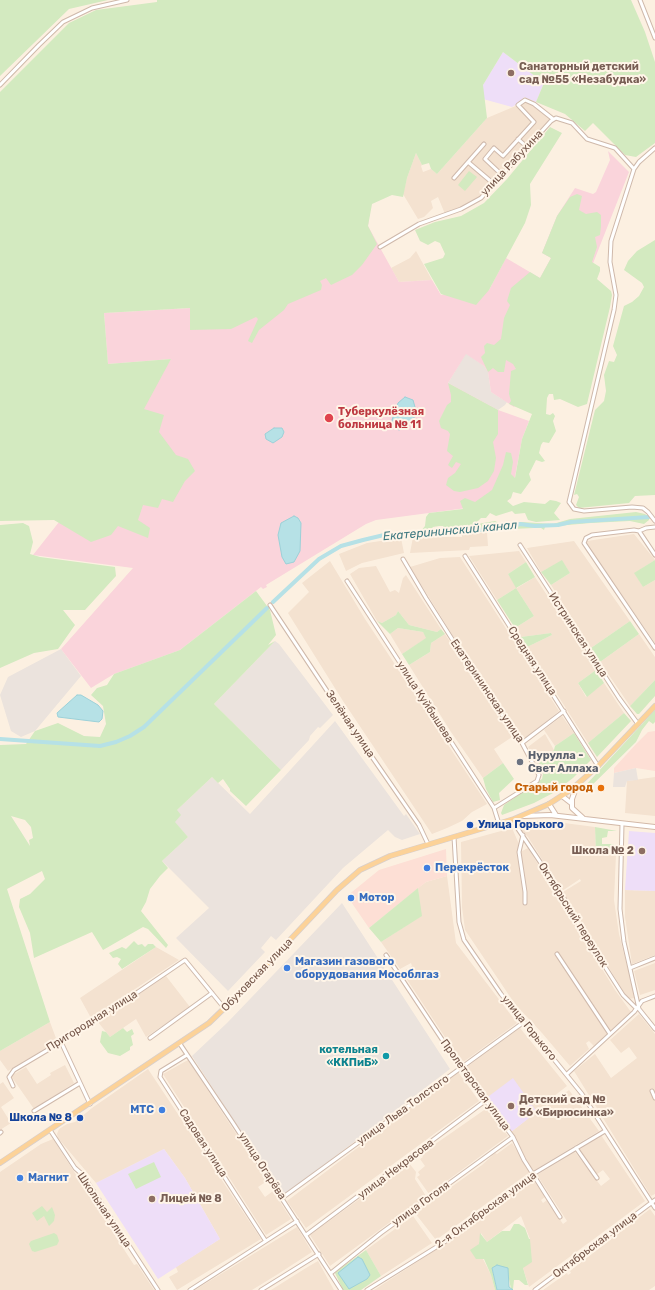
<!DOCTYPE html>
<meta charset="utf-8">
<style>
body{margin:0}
canvas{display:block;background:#fcf0e1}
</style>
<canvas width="655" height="1290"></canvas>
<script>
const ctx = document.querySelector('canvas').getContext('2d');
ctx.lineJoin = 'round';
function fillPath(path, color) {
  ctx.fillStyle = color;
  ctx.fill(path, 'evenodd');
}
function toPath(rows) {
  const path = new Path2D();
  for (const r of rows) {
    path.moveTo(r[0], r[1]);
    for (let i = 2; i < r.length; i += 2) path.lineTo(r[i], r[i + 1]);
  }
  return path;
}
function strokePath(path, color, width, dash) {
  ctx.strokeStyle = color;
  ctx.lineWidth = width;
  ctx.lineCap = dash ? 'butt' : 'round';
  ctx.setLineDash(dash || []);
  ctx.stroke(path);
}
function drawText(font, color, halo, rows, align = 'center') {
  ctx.font = font + ' Rubik,sans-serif';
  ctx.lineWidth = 4;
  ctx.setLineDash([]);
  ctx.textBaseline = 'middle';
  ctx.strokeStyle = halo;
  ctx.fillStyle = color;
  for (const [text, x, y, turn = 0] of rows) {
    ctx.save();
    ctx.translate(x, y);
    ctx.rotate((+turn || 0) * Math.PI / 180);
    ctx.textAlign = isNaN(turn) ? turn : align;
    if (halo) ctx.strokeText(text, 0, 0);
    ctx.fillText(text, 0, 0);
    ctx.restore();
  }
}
const residential = toPath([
 [525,100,534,104,553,119,486,193,468,205,445,214,438,197,431,201,433,208,424,217,418,219,403,194,407,178,416,153,422,165,421,166,423,172,431,169,437,174,487,118,518,105],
 [416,251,432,280,399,282,391,268,410,258],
 [487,532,488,546,470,547,469,550,410,553,413,537,462,537,462,535],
 [634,534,655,560,635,573,643,587,655,580,655,643,586,543,587,541],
 [401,538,404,553,362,563,346,571,339,554,367,543],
 [574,541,630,621,591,648,551,585,570,573,562,561,541,572,527,548],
 [519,551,526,562,508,574,517,588,535,577,596,670,578,683,586,697,604,683,624,713,588,743,527,647,552,635,551,633,521,637,515,628,534,616,516,588,497,600,469,556],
 [460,557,559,711,526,738,522,737,508,719,508,717,502,714,410,567,440,558],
 [330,561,365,619,487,804,472,812,462,821,447,828,432,834,343,701,288,613,309,592,302,583],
 [376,566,390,592,395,590,399,593,403,578,406,575,441,629,437,632,409,625,398,611,396,615,382,623,377,621,350,574,359,568],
 [398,628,423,632,427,638,402,654,390,634],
 [445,634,512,737,494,749,503,763,483,778,451,732,409,665,430,652,431,643],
 [639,634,655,657,655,680,630,706,600,662],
 [562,716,574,733,555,746,544,730],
 [545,734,554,750,537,765,528,747],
 [655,777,655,816,625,813,627,781],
 [541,820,595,827,596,852,616,854,614,900,619,934,635,998,628,999,563,892,581,881,580,879,562,891,528,837,517,826],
 [512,828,522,851,528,848,615,990,631,1012,594,1046,589,1041,586,1043,589,1049,570,1066,542,1033,515,1004,465,930,462,907,461,842],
 [447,876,456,943,517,1023,462,1063,402,972,412,966,411,963,400,969,381,942,421,916,418,888,426,882],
 [625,890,655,891,655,955,632,964,625,917],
 [156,947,179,960,91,1018,80,998],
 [655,963,655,990,640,995,634,971],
 [166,976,190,1007,146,1037,136,1019,110,1037,98,1022],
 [639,1014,655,1034,655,1194,651,1196,574,1071,595,1054,611,1078,637,1058,629,1047,621,1053,610,1040],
 [50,1022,57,1041,8,1071,0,1060,0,1051],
 [520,1028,567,1086,544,1104,547,1106,569,1090,599,1131,533,1171,511,1132,536,1112,485,1099,464,1069],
 [188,1060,267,1181,258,1187,265,1197,273,1191,291,1219,266,1235,163,1074],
 [65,1065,74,1083,34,1109,11,1076,26,1067,37,1084,51,1075,50,1073],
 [148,1069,261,1239,177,1290,169,1277,178,1272,176,1267,220,1239,185,1178,164,1149,96,1183,58,1138,57,1134,59,1129,67,1124,75,1122,92,1108],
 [458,1072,479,1101,306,1228,287,1201],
 [3,1082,14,1098,1,1107,11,1123,0,1130,0,1084],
 [487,1108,508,1136,429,1194,417,1177,420,1175,418,1172,425,1166,420,1159,423,1157,421,1154],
 [601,1135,645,1201,529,1287,523,1268,530,1239,521,1216,487,1242,481,1233,476,1259,483,1259,491,1275,495,1290,374,1290,457,1236,532,1178,545,1197,541,1200,543,1203,547,1200,563,1224,567,1221,537,1175,575,1152,601,1186,610,1179,603,1170,596,1175,579,1150],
 [53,1139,134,1265,137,1264,154,1290,0,1290,0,1172,41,1144],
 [512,1143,530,1172,436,1240,415,1213,482,1165,495,1153,497,1154],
 [409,1163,416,1172,415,1179,426,1196,330,1266,310,1235],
 [650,1209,655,1216,655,1286,649,1290,543,1290,567,1273,568,1275,571,1273,570,1271],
 [413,1216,432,1243,381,1276,366,1250],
 [297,1227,312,1252,278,1274,252,1290,195,1290],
 [318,1261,334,1290,271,1290,306,1268]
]);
const commercial = toPath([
 [655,731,655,771,636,768,614,773,614,768,637,743,648,732],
 [446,849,447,876,426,882,369,928,347,896,379,870]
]);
const industrial = toPath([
 [466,353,484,366,488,372,491,392,507,402,505,405,498,410,448,383],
 [275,641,279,644,333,715,320,728,318,727,310,736,309,740,281,770,214,704],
 [61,649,81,676,35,731,21,737,11,731,0,695,8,677],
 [335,721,404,816,406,814,420,834,402,840,395,837,388,830,343,868,276,940,271,936,261,948,265,952,228,991,176,938,209,908,162,861,188,837,174,822,177,810,212,777,250,814],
 [636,768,638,780,627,781,625,787,613,787,614,773],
 [342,903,450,1069,283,1196,192,1056,227,1023]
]);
const education = toPath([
 [503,52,544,83,536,102,524,97,522,101,512,107,483,99,483,85],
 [629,831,655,833,655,891,625,890],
 [513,1078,537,1112,511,1132,485,1099],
 [164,1149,185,1178,220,1239,158,1279,96,1183]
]);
const medical = toPath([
 [608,151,629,172,562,342,514,407,491,392,488,372,484,366,466,354,448,383,498,410,529,421,522,439,511,498,504,503,376,520,366,524,266,585,267,587,263,589,261,587,180,650,114,674,91,688,61,649,133,568,33,555,59,522,171,359,108,364,104,313,191,308,370,209,368,226,399,282,432,280,441,295,489,290,506,258,540,278,551,258,542,253,557,216,575,188,593,194,596,192,610,160]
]);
const green = toPath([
 [0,0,108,0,69,9,0,76],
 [157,0,631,0,645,32,655,62,655,143,636,157,625,155,593,123,585,131,565,114,536,102,544,83,503,52,483,85,487,118,437,174,431,169,429,163,422,165,416,153,407,178,403,197,392,195,372,204,368,226,377,244,362,265,352,275,331,285,326,278,320,281,322,285,321,290,288,304,284,310,259,330,252,343,248,341,258,319,256,317,231,329,190,330,190,308,104,313,108,364,171,359,144,409,164,415,159,432,176,455,188,459,195,471,185,481,173,502,162,499,158,508,143,505,138,520,150,528,148,538,118,526,111,535,91,542,54,520,0,521,0,92,69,23,96,10,157,2],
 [550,127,562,133,530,184,531,205,525,223,489,290,476,305,441,294,424,264,443,258,445,254,440,243,435,241,428,245,420,241,415,230,435,222,461,216,484,203,507,179],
 [469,171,477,177,465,191,458,185],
 [577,194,582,196,579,210,586,214,597,212,601,215,601,226,600,235,595,237,597,247,592,262,600,267,600,271,597,279,611,291,612,295,610,307,587,404,578,407,560,399,554,400,553,394,549,394,547,398,546,414,550,415,553,413,555,416,553,421,556,431,549,443,543,442,541,445,539,453,545,461,542,462,536,460,529,474,531,480,521,494,513,492,511,498,507,501,513,506,524,502,545,504,550,500,556,501,561,503,554,513,560,520,536,522,528,520,525,513,515,514,512,511,496,516,490,513,486,518,481,518,478,521,477,524,495,521,499,523,497,525,522,522,553,524,570,519,636,512,645,514,649,517,649,520,644,524,630,521,591,523,545,527,544,530,541,528,534,528,489,530,451,535,435,534,433,532,435,530,445,530,443,526,439,526,433,527,431,532,424,532,421,531,425,526,426,517,429,513,463,509,460,501,465,498,475,502,492,490,503,465,506,452,511,453,513,462,511,474,515,478,522,439,532,414,509,404,511,401,509,394,511,371,516,369,513,364,506,360,504,372,498,372,493,368,488,372,481,357,485,353,484,346,487,343,494,345,501,339,504,318,510,305,507,301,511,288,530,272,540,278,551,258,542,253,557,216,570,197],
 [655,240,655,495,635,496,629,503,579,508,576,505,579,497,577,494,574,495,595,410,604,401,606,391,604,375,609,361,614,362,617,355,613,346,624,306,632,302,639,296,644,287,642,283,624,270,628,261,637,251],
 [448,383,498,410,498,434,493,442,496,458,494,471,488,481,478,488,460,492,454,491,446,485,448,478,455,473,461,464,456,462,452,468,448,465,453,456,447,451,450,434,448,431,441,428,439,421,447,405,451,402,451,395],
 [23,523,29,526,33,542,30,554,40,557,115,567,116,576,85,610,63,610,75,625,58,649,34,653,0,668,0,525],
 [562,560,570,573,551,585,541,572],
 [655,560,655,580,643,587,634,573],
 [526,562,535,577,516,588,534,616,515,628,497,600,516,588,508,574],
 [256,591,270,610,276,635,268,645,275,641,214,704,281,770,246,806,230,791,230,789,223,779,218,783,212,777,177,810,181,815,175,822,188,837,162,861,168,868,160,876,150,889,146,902,141,911,168,945,166,948,148,929,143,927,103,950,92,932,34,958,30,933,19,907,20,899,30,894,45,879,42,871,7,889,50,1022,0,1051,0,745,26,744,35,731,58,723,84,736,100,737,106,724,103,706,91,695,97,688,107,685,114,674,180,650],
 [11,816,25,820,31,827,33,838,29,840,30,846],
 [398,611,409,625,437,632,441,629,445,634,431,643,430,652,409,665,402,654,426,638,423,632,398,628,390,634,377,621,382,623,396,615],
 [630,621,639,634,600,662,591,648],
 [551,633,552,635,527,647,521,637],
 [596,670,604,683,587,697,578,683],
 [655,680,655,696,639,714,637,714,630,706],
 [655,710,655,722,653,724,649,721,642,730,636,742,585,792,584,787],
 [624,713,631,721,597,757,588,743],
 [574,733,591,760,573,778,553,793,534,803,502,815,501,813,504,805,542,779,543,774,537,765,554,750,555,746],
 [503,763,514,779,499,793,500,800,493,802,486,789,483,778],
 [595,827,617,831,608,831,607,837,602,838,602,844,613,844,616,846,616,854,596,853],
 [418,888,422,916,381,942,369,928],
 [134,941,138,945,142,944,145,947,148,944,153,944,156,947,122,969,118,964,121,959,117,957,113,958,109,953,122,947,126,949],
 [123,1028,127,1032,132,1029,134,1034,131,1036,133,1045,130,1047,130,1050,120,1056,108,1053,100,1042,102,1031,106,1032,110,1037],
 [154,1162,161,1177,136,1189,128,1174],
 [42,1206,47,1212,52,1207,55,1215,54,1221,49,1226,44,1216,37,1221,32,1213],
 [514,1224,519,1224,525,1228,529,1239,530,1239,532,1262,523,1268,528,1285,525,1285,519,1280,514,1280,513,1289,511,1289,508,1274,492,1268,497,1290,495,1290,491,1275,484,1259,476,1259,470,1250,479,1244,480,1233,487,1242,502,1231,510,1231],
 [54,1233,57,1235,59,1241,57,1245,35,1252,32,1251,29,1244,31,1241],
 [366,1250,381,1276,361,1290,343,1290,335,1273,338,1270]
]);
const water = toPath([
 [405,397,413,400,417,414,406,427,399,430,393,427,392,420,398,403,405,397],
 [274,428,282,428,284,432,282,437,273,443,266,439,265,434,274,428],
 [294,516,298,518,301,523,300,551,294,562,286,564,282,557,278,535,281,523,294,516],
 [77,695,81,695,98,705,103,711,102,719,99,722,58,717,57,713,77,695],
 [358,1257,362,1259,370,1275,367,1279,349,1289,338,1273,358,1257],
 [497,1265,508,1268,509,1287,513,1290,497,1290,492,1268,497,1265]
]);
const canal = toPath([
 [273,602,319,559,341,546,363,540,384,535,438,531,453,533,497,528,508,524,513,526,520,524,535,526,558,525,571,522,649,517],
 [0,739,100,746,116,742,130,736,144,727,267,608]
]);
const street = toPath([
 [640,0,655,38],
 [0,85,39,45,63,22,92,8,127,0],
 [518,139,527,147],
 [655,148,639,162,634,169,611,241,610,262,616,295,614,310,569,502,574,509,584,511,632,507,643,508,648,512,655,521],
 [468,162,494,184],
 [502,175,485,159,494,148,503,156,534,122,518,105,525,100,534,104,553,119],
 [454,178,484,144],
 [380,247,419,224,461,209,481,198,551,121,556,118,572,123,587,139,615,148,634,169],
 [655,527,646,528,639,531,634,530,592,535,586,538,584,543,655,648],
 [639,531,655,555],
 [520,545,619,698,638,724],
 [465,556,598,766],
 [403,559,426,598,485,691,522,743,539,775,537,781,494,808],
 [347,581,494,808,499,824],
 [270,605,341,712,419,825,428,844],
 [522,743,564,711],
 [514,819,516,826,561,893,586,937,623,995,636,1008],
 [622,824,620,909,624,942,639,1009,655,1029],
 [523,835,519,852,525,892,525,903],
 [454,837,459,922,464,940,501,994,582,1094,655,1208],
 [557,954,610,1034],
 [386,955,461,1068,513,1137,524,1160,560,1217],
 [630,968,655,958],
 [150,1038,212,993],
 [61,1042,90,1104],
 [180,1044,233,1123,341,1290],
 [187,1055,161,1071,160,1077,265,1240],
 [567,1074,634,1012,642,1001,655,996],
 [13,1086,9,1077,14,1070,61,1042,77,1029,138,992,185,960,225,1009],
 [652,1091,655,1098],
 [34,1111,80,1083],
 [50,1130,75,1168,83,1175,158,1290],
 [0,1133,1,1132],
 [576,1148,597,1178],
 [282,1198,524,1022],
 [306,1235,485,1101],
 [331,1273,381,1233,513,1137],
 [190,1290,297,1221],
 [261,1290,319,1254],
 [367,1290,446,1241,533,1174,605,1131],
 [535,1290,655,1200]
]);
const secondary = toPath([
 [577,785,572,799,572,808,583,818],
 [562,796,571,803],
 [549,804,556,815],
 [524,816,550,815,655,827]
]);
const primary = toPath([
 [0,1163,209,1023,237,996,337,890,360,870,390,856,514,819,549,804,572,789,598,766,655,706]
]);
const markers = [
 [511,73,4,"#8d6e63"],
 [329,418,5,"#e0444e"],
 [520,762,4,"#6b7280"],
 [601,788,4,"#e8710a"],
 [470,825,4,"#1a4fb4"],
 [642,851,4,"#8d6e63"],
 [427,868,4,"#3f7fe0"],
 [351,898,4,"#3f7fe0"],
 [287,968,4,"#3f7fe0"],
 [386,1056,4,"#0f9aa8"],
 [511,1106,4,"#8d6e63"],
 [162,1110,4,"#3f7fe0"],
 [80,1118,4,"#1a4fb4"],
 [20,1178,4,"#3f7fe0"],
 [152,1199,4,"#8d6e63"]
];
const educationNames = [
 ["Санаторный детский",519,67],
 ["сад №55 «Незабудка»",519,80],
 ["Школа № 2",634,851,"right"],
 ["Детский сад №",519,1100],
 ["56 «Бирюсинка»",519,1113],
 ["Лицей № 8",160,1199]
];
const streetNames = [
 ["улица Рабухина",512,163,-47],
 ["Истринская улица",578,635,57],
 ["Средняя улица",532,661,57],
 ["Екатерининская улица",487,691,56],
 ["улица Куйбышева",425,702,57],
 ["Зелёная улица",350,724,56],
 ["Октябрьский переулок",573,915,58],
 ["Обуховская улица",257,975,-46],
 ["Пригородная улица",92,1021,-32],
 ["улица Горького",529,1028,51],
 ["Пролетарская улица",475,1085,54],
 ["улица Льва Толстого",403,1110,-36],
 ["Садовая улица",203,1143,57],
 ["улица Огарёва",262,1166,57],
 ["улица Некрасова",396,1169,-37],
 ["улица Гоголя",421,1204,-36],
 ["Школьная улица",104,1210,56],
 ["2-я Октябрьская улица",486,1210,-36],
 ["Октябрьская улица",595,1245,-37]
];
const healthNames = [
 ["Туберкулёзная",338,412],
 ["больница № 11",338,425]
];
const worshipNames = [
 ["Нурулла -",528,756],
 ["Свет Аллаха",528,769]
];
const foodNames = [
 ["Старый город",593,788]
];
const transitNames = [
 ["Улица Горького",478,825],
 ["Школа № 8",72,1118,"right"]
];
const shopNames = [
 ["Перекрёсток",435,868],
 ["Мотор",359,898],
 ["Магазин газового",295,962],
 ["оборудования Мособлгаз",295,975],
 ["МТС",154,1110,"right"],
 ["Магнит",28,1178]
];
const cultureNames = [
 ["котельная",378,1050],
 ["«ККПиБ»",378,1063]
];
const waterNames = [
 ["Екатерининский канал",450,531,-5]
];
fillPath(residential, '#f4e2d0');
fillPath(commercial, '#fddfd5');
fillPath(industrial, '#ebe3dd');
fillPath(education, '#eedef8');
fillPath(medical, '#fad4db');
fillPath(green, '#d3eac0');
fillPath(water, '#b6e1e6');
strokePath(water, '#9cd1d8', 1);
strokePath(canal, '#b6e1e6', 4);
strokePath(street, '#cfb9ab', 5);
strokePath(secondary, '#d3b9a8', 6);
strokePath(primary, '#d8cfcc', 6);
strokePath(street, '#fff', 3);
strokePath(secondary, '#fff', 4);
strokePath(primary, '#fcd298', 4.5);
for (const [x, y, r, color] of markers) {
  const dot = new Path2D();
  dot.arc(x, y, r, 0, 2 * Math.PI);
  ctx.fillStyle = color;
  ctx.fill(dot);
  strokePath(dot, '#fff5e8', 1.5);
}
drawText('bold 11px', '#785e54', '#fff5e8', educationNames, 'left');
drawText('11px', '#745548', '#fff5e8', streetNames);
drawText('bold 11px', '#be3a42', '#fff5e8', healthNames, 'left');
drawText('bold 11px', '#5b616d', '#fff5e8', worshipNames, 'left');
drawText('bold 11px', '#c56008', '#fff5e8', foodNames, 'right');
drawText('bold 11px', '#164399', '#fff5e8', transitNames, 'left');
drawText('bold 11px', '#366cbe', '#fff5e8', shopNames, 'left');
drawText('bold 11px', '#0d838f', '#fff5e8', cultureNames, 'right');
drawText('italic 12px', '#3f7981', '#fff5e8', waterNames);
</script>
